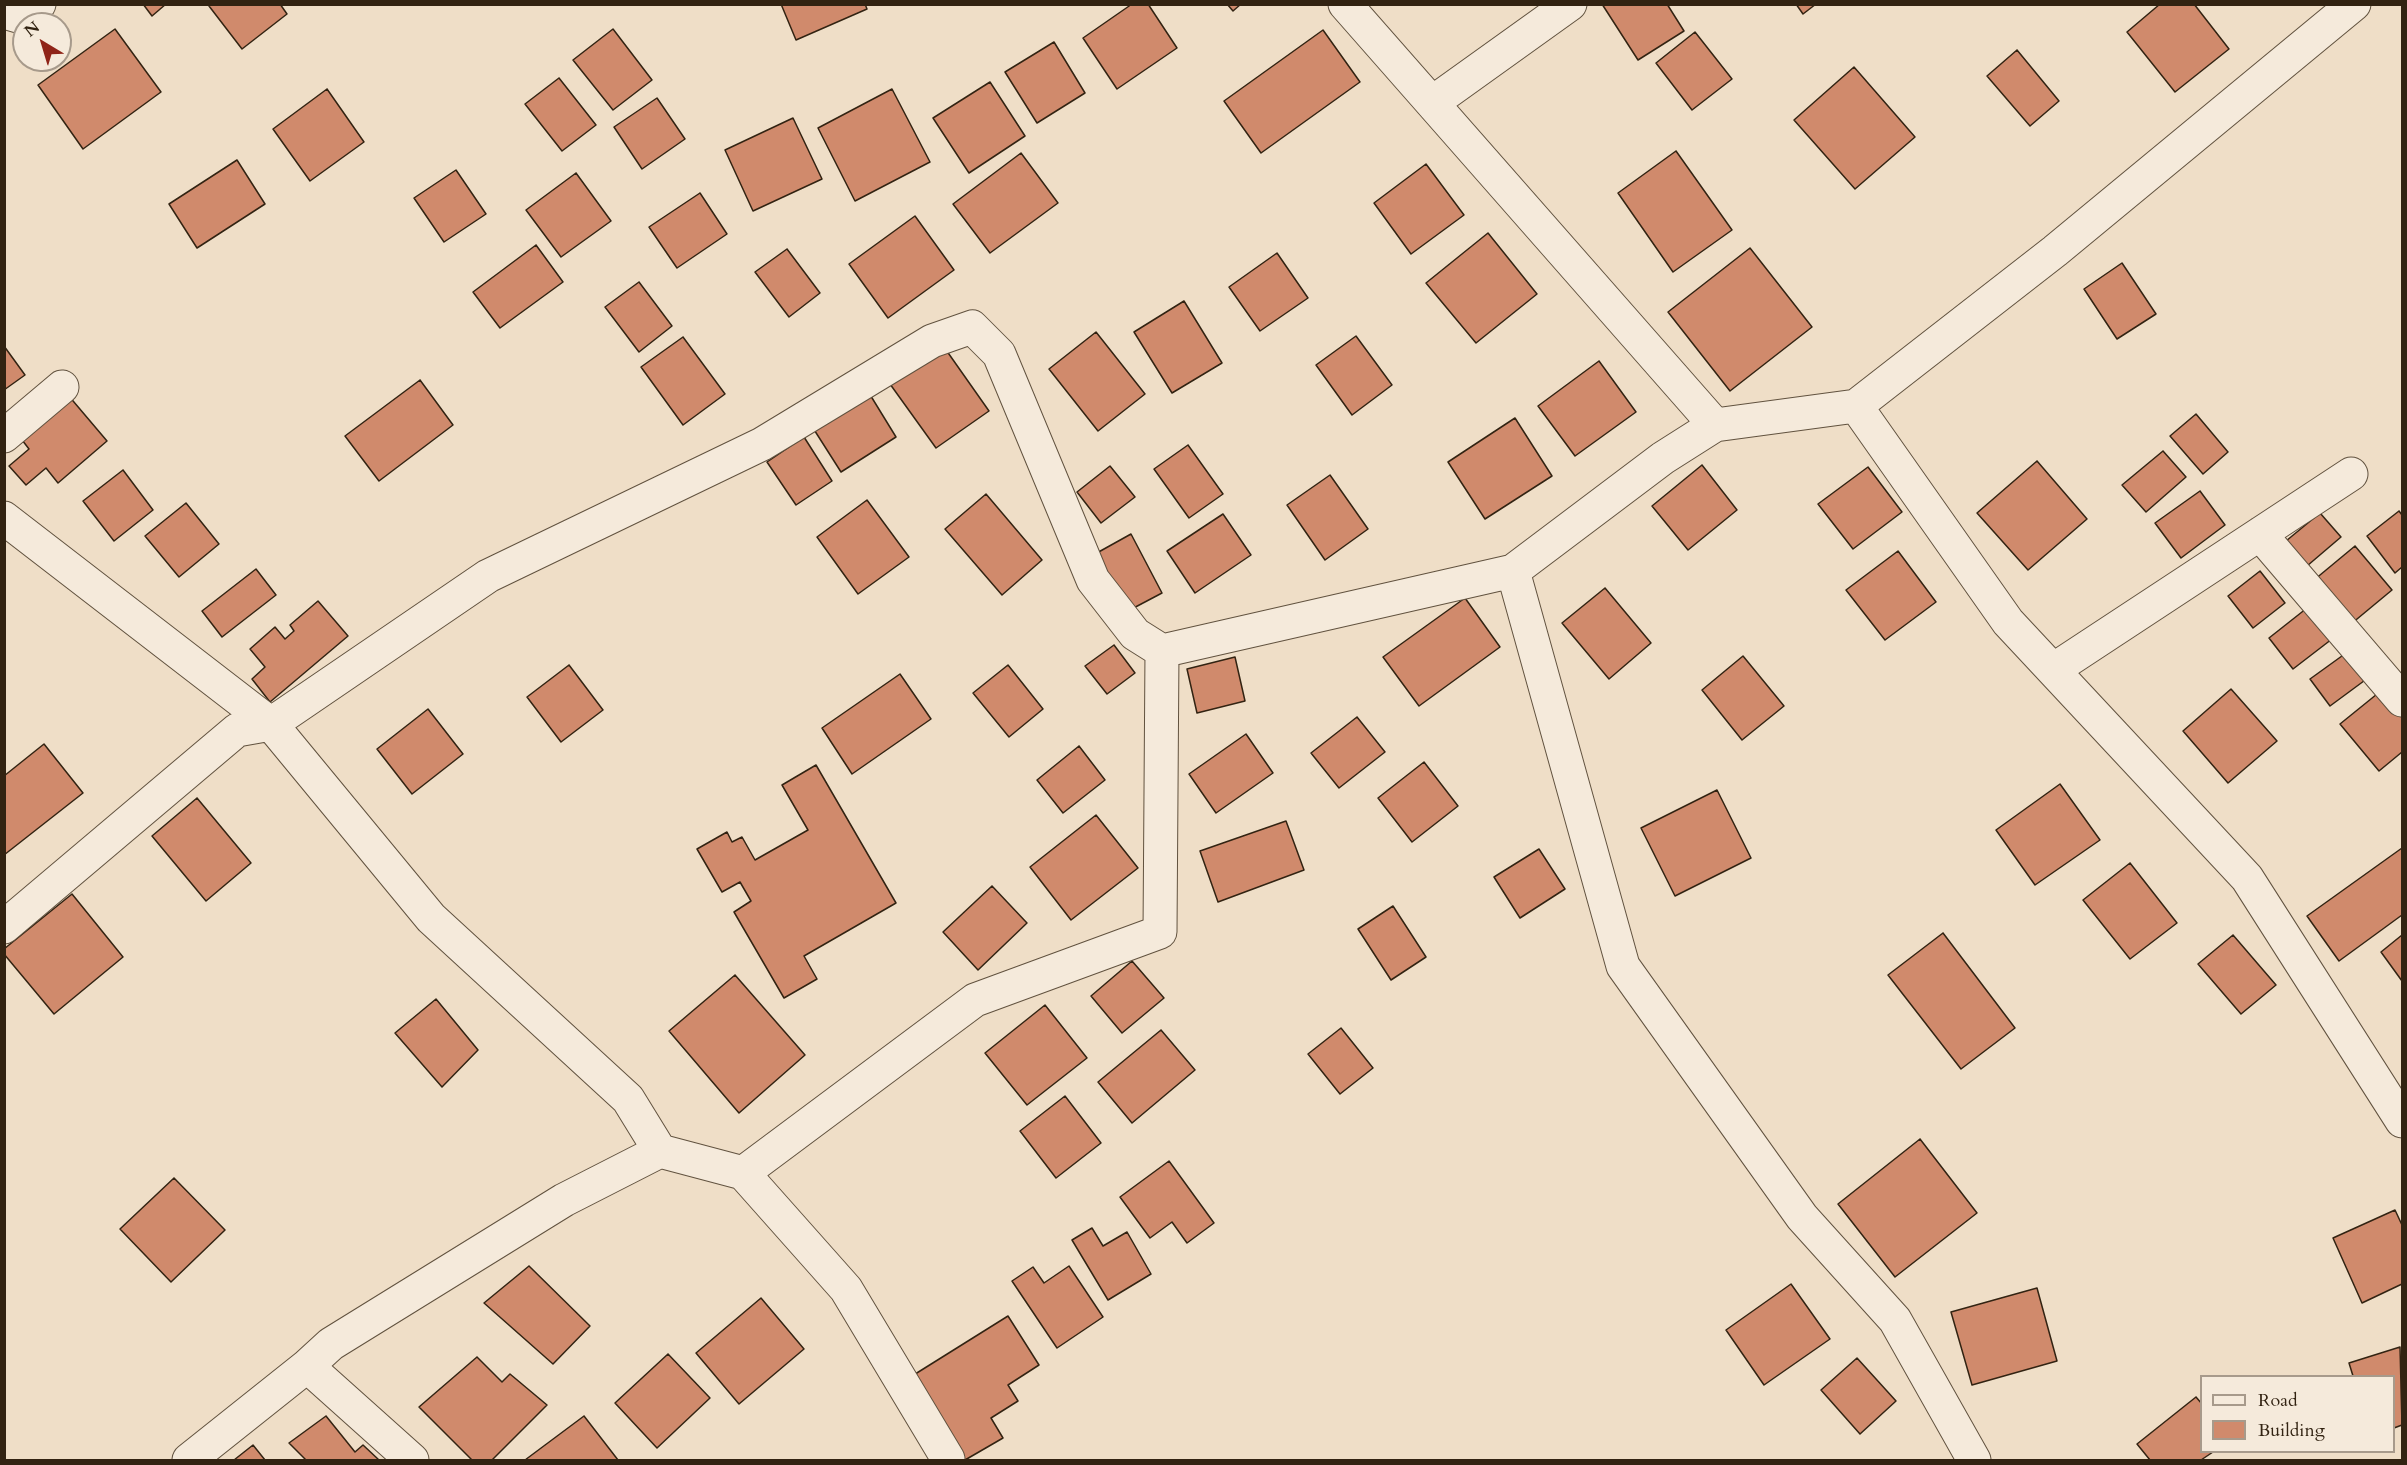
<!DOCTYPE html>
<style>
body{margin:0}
#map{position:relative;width:2407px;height:1465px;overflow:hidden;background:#efdec7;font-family:Cardo,serif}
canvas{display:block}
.frame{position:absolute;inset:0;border:6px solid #322312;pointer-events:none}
.legend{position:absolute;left:2200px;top:1375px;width:195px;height:78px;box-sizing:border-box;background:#f5eadb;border:2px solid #a79a8b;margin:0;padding:8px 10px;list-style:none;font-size:18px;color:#322312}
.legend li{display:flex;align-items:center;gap:12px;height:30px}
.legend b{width:30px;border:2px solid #a79a8b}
.north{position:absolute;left:12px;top:12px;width:60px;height:60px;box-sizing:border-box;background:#f5eadb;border:2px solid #a79a8b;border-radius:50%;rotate:322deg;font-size:16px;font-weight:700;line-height:24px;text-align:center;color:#322312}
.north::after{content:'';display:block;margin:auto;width:21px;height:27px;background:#8f2418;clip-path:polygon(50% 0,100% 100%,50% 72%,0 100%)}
</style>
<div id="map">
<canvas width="2407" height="1465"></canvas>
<div class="frame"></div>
<ul class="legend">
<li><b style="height:8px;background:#f5eadb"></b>Road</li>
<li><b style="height:16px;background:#d08a6c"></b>Building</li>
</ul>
<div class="north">N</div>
</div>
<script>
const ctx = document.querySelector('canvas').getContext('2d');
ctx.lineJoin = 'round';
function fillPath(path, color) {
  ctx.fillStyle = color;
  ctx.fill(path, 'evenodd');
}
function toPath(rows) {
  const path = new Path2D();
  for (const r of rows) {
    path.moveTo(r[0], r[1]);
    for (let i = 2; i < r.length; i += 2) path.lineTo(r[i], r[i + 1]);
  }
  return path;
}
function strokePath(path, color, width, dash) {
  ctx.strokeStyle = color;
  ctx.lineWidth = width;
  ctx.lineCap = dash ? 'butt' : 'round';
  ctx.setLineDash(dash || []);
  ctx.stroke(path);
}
const building = toPath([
 [143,4,166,4,152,16,143,4],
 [211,4,280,4,287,14,242,49,209,6,211,4],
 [781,4,865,4,867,9,796,40,781,4],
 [1132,4,1148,4,1177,48,1117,89,1083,38,1132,4],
 [1227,4,1241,4,1233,11,1227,4],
 [1602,4,1667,4,1684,31,1638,60,1602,4],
 [1796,4,1816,4,1803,14,1796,4],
 [2160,4,2194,4,2229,49,2175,92,2127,32,2160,4],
 [115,29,161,92,83,149,38,85,115,29],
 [613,29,652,80,613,110,573,60,613,29],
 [1323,30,1360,82,1261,153,1224,101,1323,30],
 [1695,32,1732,79,1692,110,1656,63,1695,32],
 [1054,42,1085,93,1037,123,1005,72,1054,42],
 [2017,50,2059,101,2030,126,1987,76,2017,50],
 [1854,67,1915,137,1855,189,1794,120,1854,67],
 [559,78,596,125,562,151,525,104,559,78],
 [990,82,1025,136,969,173,933,118,990,82],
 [327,89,364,142,310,181,273,129,327,89],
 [892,89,930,162,855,201,818,128,892,89],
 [657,98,685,139,642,169,614,127,657,98],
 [793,118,822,179,753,211,725,150,793,118],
 [1676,151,1732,230,1673,272,1618,193,1676,151],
 [1021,153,1058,203,990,253,953,204,1021,153],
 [237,160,265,204,197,248,169,204,237,160],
 [1426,164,1464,215,1411,254,1374,203,1426,164],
 [456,170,486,214,444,242,414,198,456,170],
 [576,173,611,221,561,257,526,210,576,173],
 [700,193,727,234,677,268,649,227,700,193],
 [915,216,954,270,888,318,849,264,915,216],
 [1488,233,1537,294,1476,343,1426,283,1488,233],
 [536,245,563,282,500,328,473,292,536,245],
 [1750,248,1812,327,1730,391,1668,312,1750,248],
 [787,249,820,293,789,317,755,272,787,249],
 [1277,253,1308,298,1260,331,1229,287,1277,253],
 [2122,263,2156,314,2117,339,2084,289,2122,263],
 [639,282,672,326,639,352,605,307,639,282],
 [1184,301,1222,363,1172,393,1134,332,1184,301],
 [1096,332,1145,394,1098,431,1049,369,1096,332],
 [1356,336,1392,385,1352,415,1316,365,1356,336],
 [683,337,725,394,683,425,641,367,683,337],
 [4,346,25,375,4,390,4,346],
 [944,347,989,411,936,448,890,384,944,347],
 [1599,361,1636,412,1575,456,1538,406,1599,361],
 [420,380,453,425,379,481,345,436,420,380],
 [869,393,896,437,841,472,813,428,869,393],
 [68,395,107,441,58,483,46,468,26,485,9,466,29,449,19,436,68,395],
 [2196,414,2228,452,2203,474,2170,436,2196,414],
 [1515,418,1552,476,1485,519,1448,462,1515,418],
 [804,437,832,481,796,505,767,462,804,437],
 [1188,445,1223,494,1189,518,1154,469,1188,445],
 [2163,451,2186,477,2146,512,2122,485,2163,451],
 [2037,461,2087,519,2028,570,1977,513,2037,461],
 [1702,465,1737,510,1688,550,1652,506,1702,465],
 [1110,466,1135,497,1101,523,1077,492,1110,466],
 [1868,467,1902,512,1853,549,1818,504,1868,467],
 [123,470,153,510,114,541,83,501,123,470],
 [1330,475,1368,529,1325,560,1287,505,1330,475],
 [2200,491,2225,525,2181,558,2155,523,2200,491],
 [986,494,1042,560,1002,595,945,529,986,494],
 [867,500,909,557,858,594,817,537,867,500],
 [186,503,219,544,179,577,145,536,186,503],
 [2399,511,2402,515,2402,567,2395,573,2367,536,2399,511],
 [2320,513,2341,537,2307,566,2286,541,2320,513],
 [1223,514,1251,555,1195,593,1167,551,1223,514],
 [1131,534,1162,593,1126,612,1095,554,1131,534],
 [2355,546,2392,590,2351,624,2314,580,2355,546],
 [1898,551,1936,602,1885,640,1846,590,1898,551],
 [256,569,276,595,222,637,202,611,256,569],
 [2260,571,2285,603,2253,628,2228,596,2260,571],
 [1605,588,1651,643,1609,679,1562,623,1605,588],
 [1465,598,1500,647,1419,706,1383,657,1465,598],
 [318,601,348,636,270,702,252,679,265,667,250,649,275,627,285,639,294,631,290,625,318,601],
 [2307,608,2332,639,2293,669,2269,638,2307,608],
 [1114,645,1135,673,1107,694,1085,666,1114,645],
 [2353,648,2372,675,2330,706,2310,679,2353,648],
 [1743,656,1784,706,1742,740,1702,690,1743,656],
 [1235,657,1245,701,1197,713,1187,669,1235,657],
 [569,665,603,710,561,742,527,697,569,665],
 [1008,665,1043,709,1009,737,973,693,1008,665],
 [900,674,931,719,852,774,822,728,900,674],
 [2231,689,2277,741,2228,783,2183,731,2231,689],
 [2382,690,2402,715,2402,752,2379,771,2340,724,2382,690],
 [428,709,463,754,412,794,377,749,428,709],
 [1357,717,1385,752,1339,788,1311,753,1357,717],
 [1246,734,1273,773,1216,813,1189,774,1246,734],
 [44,744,83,793,4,855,4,776,44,744],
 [1079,746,1105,780,1063,813,1037,780,1079,746],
 [1424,762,1458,806,1412,842,1378,798,1424,762],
 [816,765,896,903,804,956,817,979,784,998,734,912,751,901,740,882,722,892,697,849,727,832,732,842,742,837,755,860,808,830,782,785,816,765],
 [2060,784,2100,840,2035,885,1996,830,2060,784],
 [1717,790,1751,858,1675,896,1641,828,1717,790],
 [197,798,251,863,206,901,152,836,197,798],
 [1096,815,1138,868,1071,920,1030,867,1096,815],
 [1286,821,1304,870,1218,902,1200,851,1286,821],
 [2402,848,2402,915,2339,961,2307,916,2402,848],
 [1539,849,1565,889,1520,918,1494,877,1539,849],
 [2130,863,2177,923,2130,959,2083,900,2130,863],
 [992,886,1027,923,978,970,943,932,992,886],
 [72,894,123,957,54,1014,4,954,4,949,72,894],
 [1393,906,1426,957,1391,980,1358,929,1393,906],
 [1943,933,2015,1028,1961,1069,1888,975,1943,933],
 [2233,935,2276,985,2241,1014,2198,964,2233,935],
 [2402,935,2402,981,2381,952,2402,935],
 [1132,961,1164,998,1122,1033,1091,996,1132,961],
 [735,975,805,1055,739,1113,669,1031,735,975],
 [436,999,478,1050,442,1087,395,1033,436,999],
 [1045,1005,1087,1058,1027,1105,985,1053,1045,1005],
 [1341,1028,1373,1068,1340,1094,1308,1054,1341,1028],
 [1161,1030,1195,1070,1132,1123,1098,1082,1161,1030],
 [1065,1096,1101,1143,1056,1178,1020,1131,1065,1096],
 [1920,1139,1977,1213,1895,1277,1838,1204,1920,1139],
 [1169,1161,1214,1223,1187,1243,1172,1222,1150,1238,1120,1197,1169,1161],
 [174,1178,225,1230,171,1282,120,1229,174,1178],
 [2395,1210,2402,1225,2402,1284,2362,1303,2333,1238,2395,1210],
 [1092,1228,1103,1246,1127,1232,1151,1274,1108,1300,1072,1240,1092,1228],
 [529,1266,590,1326,553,1364,484,1303,529,1266],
 [1069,1266,1103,1317,1057,1348,1012,1281,1033,1267,1044,1283,1069,1266],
 [1791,1284,1830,1339,1764,1385,1726,1330,1791,1284],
 [2037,1288,2057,1361,1972,1385,1951,1312,2037,1288],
 [761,1298,804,1349,739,1404,696,1353,761,1298],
 [1008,1316,1039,1365,1008,1385,1018,1401,991,1418,1003,1438,965,1460,912,1376,1008,1316],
 [2400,1347,2402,1425,2394,1428,2394,1376,2353,1376,2349,1363,2400,1347],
 [668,1354,710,1398,657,1448,615,1403,668,1354],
 [477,1357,502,1382,510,1374,547,1405,492,1460,472,1460,419,1407,477,1357],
 [1857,1358,1896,1401,1860,1434,1821,1390,1857,1358],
 [2196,1397,2202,1404,2202,1452,2213,1452,2201,1460,2150,1460,2137,1444,2196,1397],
 [326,1416,355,1452,363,1445,379,1460,306,1460,289,1443,326,1416],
 [584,1416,618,1460,525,1460,584,1416],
 [253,1445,265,1460,234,1460,253,1445]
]);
const minor = toPath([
 [1345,4,1715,425],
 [4,12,21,17,39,4],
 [1432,103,1570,4],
 [1856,406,2008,622,2247,878,2402,1121],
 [4,436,62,387],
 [4,518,271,724,431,918,628,1099,660,1151],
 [2260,534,2402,700],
 [1513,571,1623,966,1802,1217,1895,1320,1974,1460],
 [1162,651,1513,571,1663,458,1715,425,1856,406,2055,251,2354,4],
 [2053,670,2351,474],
 [4,927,237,730,271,724,488,576,762,444,932,341,972,327,999,354,1093,580,1135,634,1162,651,1160,932,975,1000,743,1173],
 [307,1366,412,1460],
 [189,1460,307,1366,331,1344,564,1200,660,1151,743,1173,846,1289,948,1459]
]);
fillPath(building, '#d08a6c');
strokePath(building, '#322312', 1.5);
strokePath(minor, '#61523f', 35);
strokePath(minor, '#f5eadb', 33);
</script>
